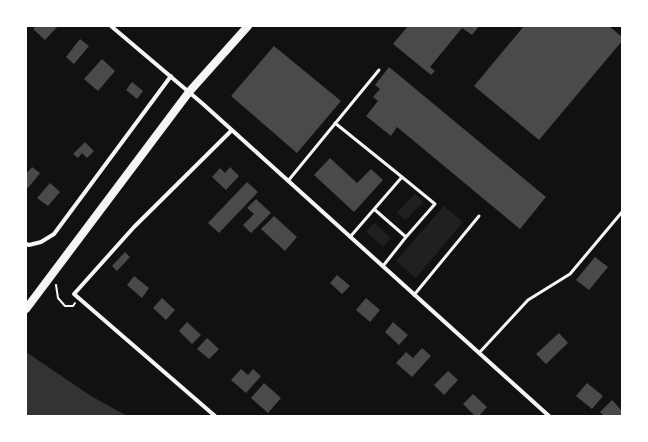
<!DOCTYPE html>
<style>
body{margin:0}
#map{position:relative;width:648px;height:442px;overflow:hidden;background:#111;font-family:Roboto,sans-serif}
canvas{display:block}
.frame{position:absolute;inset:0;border:27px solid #fff;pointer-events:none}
</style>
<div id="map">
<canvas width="648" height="442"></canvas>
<div class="frame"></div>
</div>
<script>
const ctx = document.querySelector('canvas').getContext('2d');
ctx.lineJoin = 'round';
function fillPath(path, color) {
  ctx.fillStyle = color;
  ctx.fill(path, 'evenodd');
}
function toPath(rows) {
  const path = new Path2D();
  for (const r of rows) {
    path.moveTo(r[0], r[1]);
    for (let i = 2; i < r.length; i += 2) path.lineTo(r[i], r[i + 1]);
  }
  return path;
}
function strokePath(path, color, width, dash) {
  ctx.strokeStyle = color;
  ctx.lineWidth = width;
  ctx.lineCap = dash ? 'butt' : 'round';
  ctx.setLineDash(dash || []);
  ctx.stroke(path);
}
const green = toPath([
 [415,194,423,202,406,220,397,213],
 [444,206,463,222,416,278,396,261],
 [374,223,391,238,383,247,366,232]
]);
const water = toPath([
 [26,352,91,396,127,416,26,416]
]);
const building = toPath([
 [36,26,58,26,45,40,33,29],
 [408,26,479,26,472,35,462,28,430,67,435,71,431,75,393,44],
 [524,26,609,26,622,37,622,41,539,140,474,86],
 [80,39,89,46,74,64,66,57],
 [274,46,341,101,297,153,231,96],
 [102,59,115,71,98,91,84,79],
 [389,67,546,197,520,229,397,127,391,136,366,116,378,101,373,97,380,89,375,85],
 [132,82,143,91,137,99,126,90],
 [85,142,94,151,87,158,82,153,78,158,73,154],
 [330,158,357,183,371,169,383,180,354,212,314,175],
 [32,167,40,173,28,188,26,186,26,174],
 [230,167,239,176,226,190,212,177,220,168,225,173],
 [247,182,258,192,219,233,208,223],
 [50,183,60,192,48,206,37,198],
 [256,199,271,213,251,233,243,225,254,214,247,208],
 [274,216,297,237,285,251,261,229],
 [125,252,130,257,117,271,112,266],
 [595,257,608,267,589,290,576,280],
 [337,275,350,286,342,294,330,283],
 [134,276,149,288,142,298,127,285],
 [162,298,175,310,166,320,153,308],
 [366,298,380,310,370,322,356,310],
 [187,322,201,335,192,344,179,331],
 [393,322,408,335,399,345,385,332],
 [559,333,568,343,546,364,536,354],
 [207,338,219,349,209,359,197,349],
 [422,348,431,356,412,377,396,363,406,352,413,358],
 [241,369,248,375,253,369,261,376,246,393,231,380],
 [448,371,458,380,444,395,434,385],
 [264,383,281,398,268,413,251,398],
 [587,383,603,396,592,409,576,396],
 [473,394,487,407,479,416,475,416,463,404],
 [612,400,622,411,622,416,604,416,600,412]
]);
const path = toPath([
 [56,285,58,298,65,306,73,306,75,303]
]);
const service = toPath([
 [335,123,402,177,350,237],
 [288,181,379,70],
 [374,209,406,237],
 [383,266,406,237,435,204,402,177],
 [414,295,479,216],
 [479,353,528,300,570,274,622,212]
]);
const minor = toPath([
 [111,26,203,104,549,416],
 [26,244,29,245,41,242,54,234,171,76],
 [215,416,74,294,134,227,232,130]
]);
const secondary = toPath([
 [26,309,189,92,248,26]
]);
fillPath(green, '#202020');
fillPath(water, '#333');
fillPath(building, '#4a4a4a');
strokePath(path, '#f5f5f5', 2);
strokePath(service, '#f5f5f5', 3);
strokePath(minor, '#f5f5f5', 4);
strokePath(secondary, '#f5f5f5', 8);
</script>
